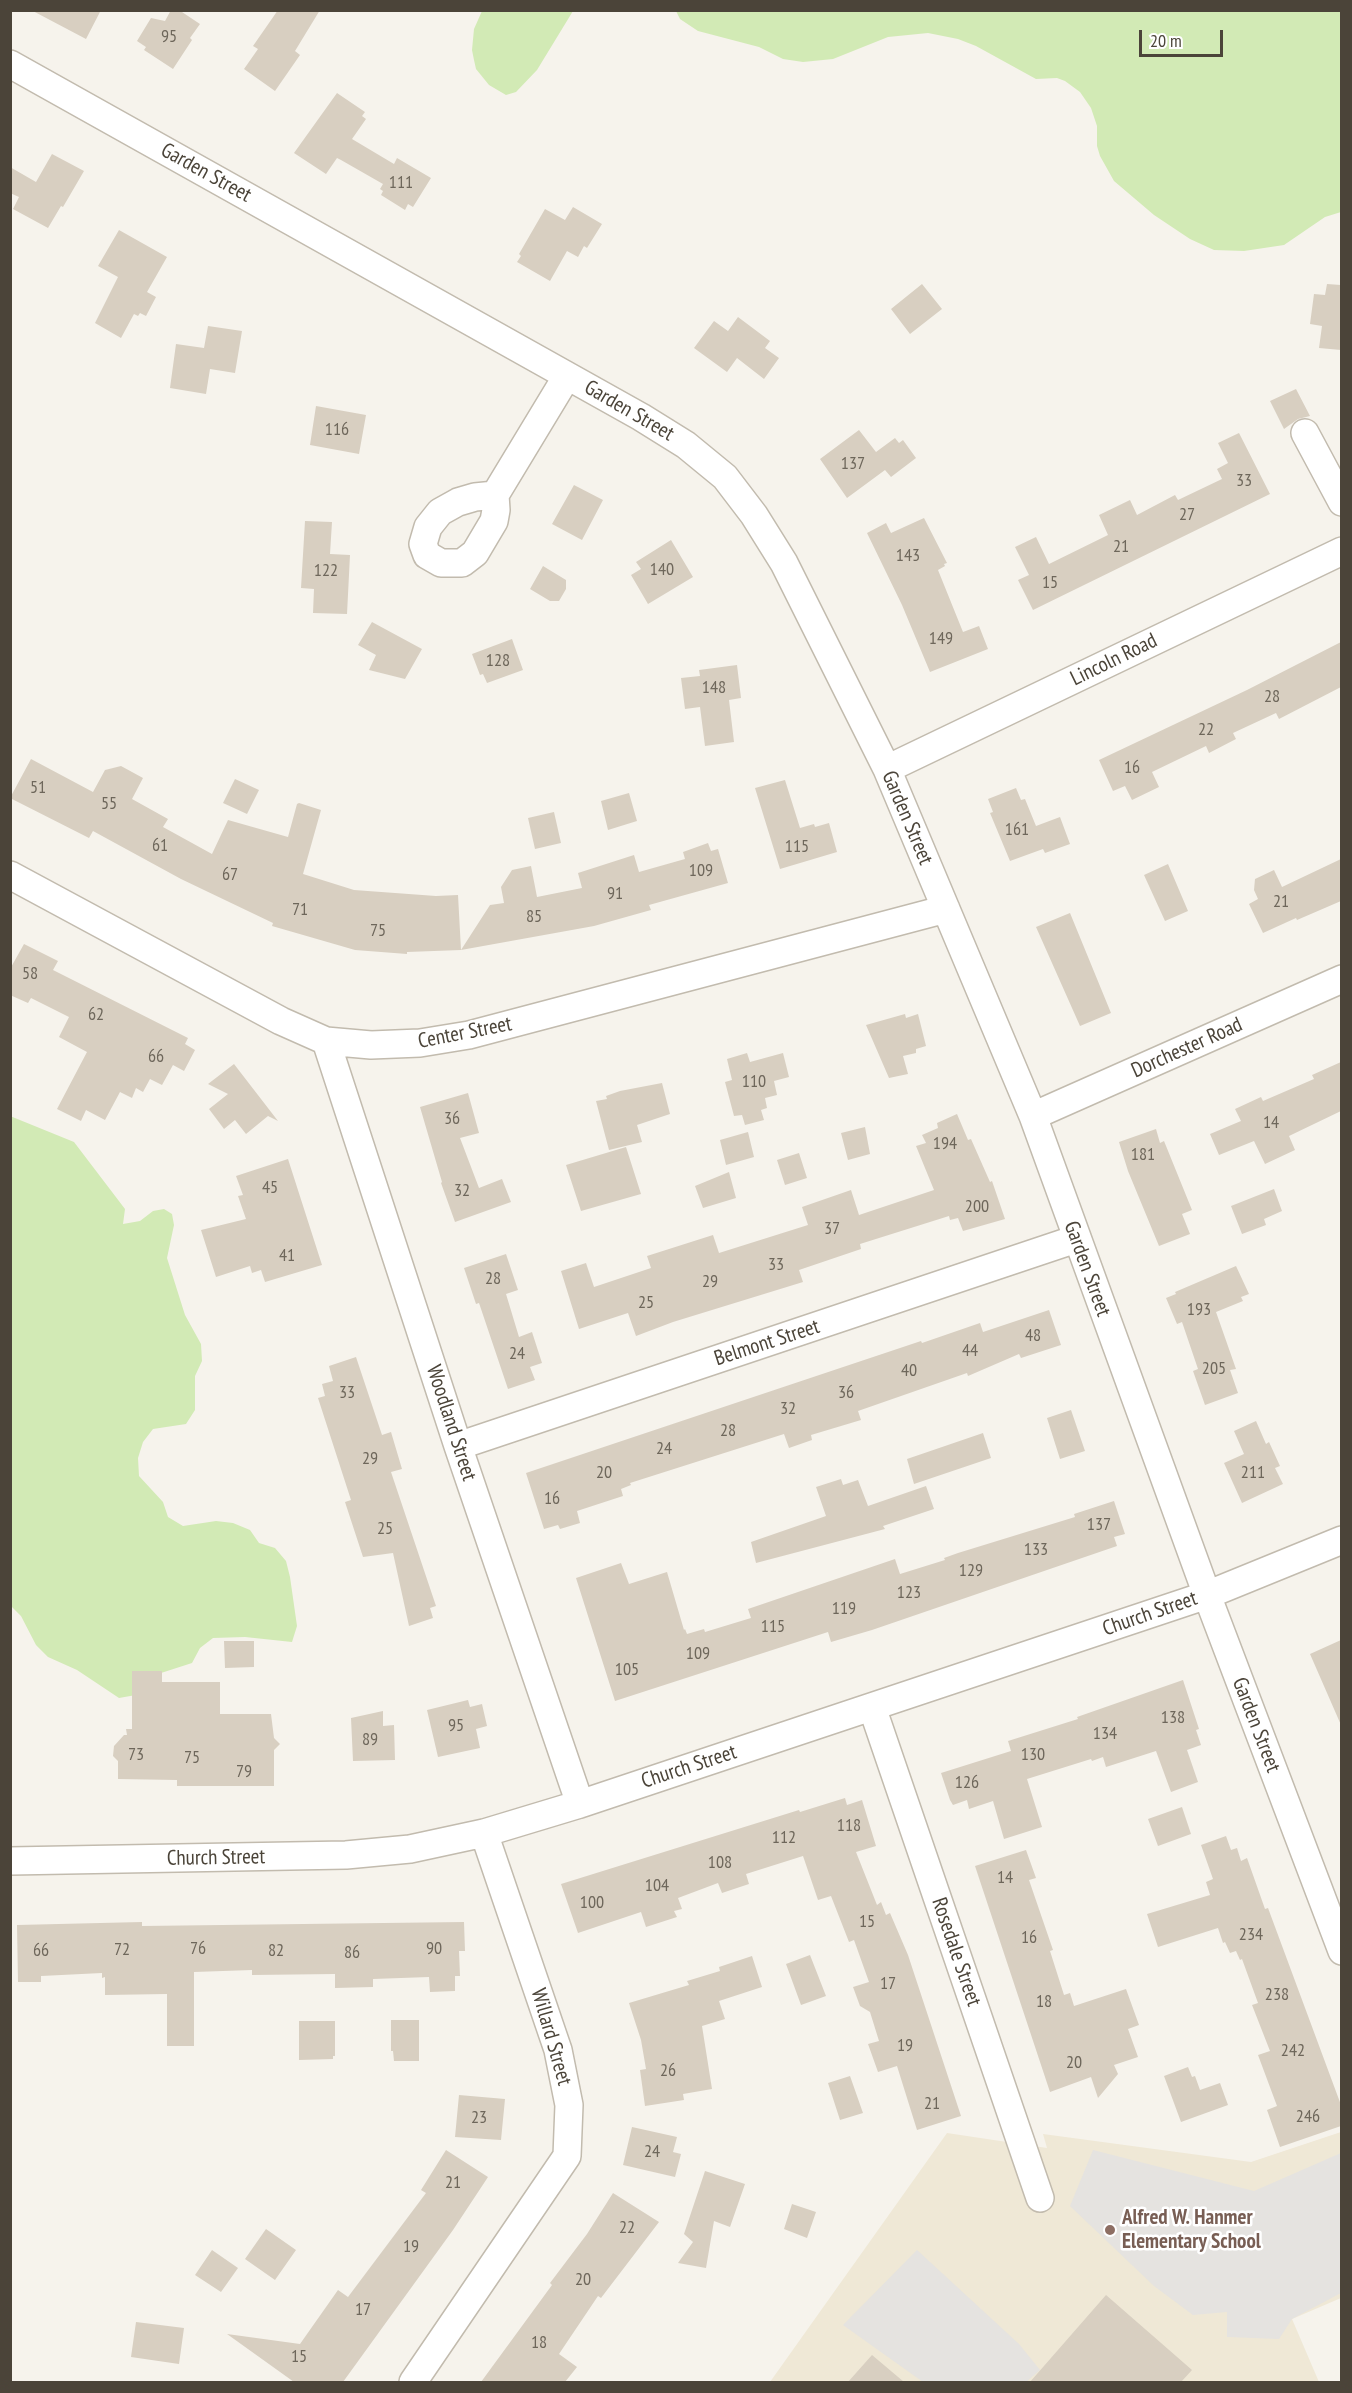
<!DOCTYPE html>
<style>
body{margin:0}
#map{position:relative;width:1352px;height:2393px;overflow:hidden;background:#f6f3ec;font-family:"PT Sans Narrow",sans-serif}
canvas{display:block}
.frame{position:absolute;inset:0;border:12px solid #4b4439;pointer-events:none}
.scale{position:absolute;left:1139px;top:30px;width:84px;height:27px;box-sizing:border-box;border:3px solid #4b4439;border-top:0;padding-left:8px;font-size:18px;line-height:21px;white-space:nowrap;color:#4b4439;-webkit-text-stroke:4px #fff;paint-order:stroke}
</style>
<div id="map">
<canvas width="1352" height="2393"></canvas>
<div class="frame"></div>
<div class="scale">20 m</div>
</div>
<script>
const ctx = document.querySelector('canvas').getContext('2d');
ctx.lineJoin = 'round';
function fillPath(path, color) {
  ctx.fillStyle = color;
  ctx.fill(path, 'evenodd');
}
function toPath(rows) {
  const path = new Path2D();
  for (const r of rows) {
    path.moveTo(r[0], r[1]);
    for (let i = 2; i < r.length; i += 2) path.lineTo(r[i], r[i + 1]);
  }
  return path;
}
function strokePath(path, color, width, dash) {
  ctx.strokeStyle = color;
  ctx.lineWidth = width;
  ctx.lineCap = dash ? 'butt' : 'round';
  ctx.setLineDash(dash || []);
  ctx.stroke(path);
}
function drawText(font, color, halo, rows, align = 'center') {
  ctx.font = font + ' "PT Sans Narrow",sans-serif';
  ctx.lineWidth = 5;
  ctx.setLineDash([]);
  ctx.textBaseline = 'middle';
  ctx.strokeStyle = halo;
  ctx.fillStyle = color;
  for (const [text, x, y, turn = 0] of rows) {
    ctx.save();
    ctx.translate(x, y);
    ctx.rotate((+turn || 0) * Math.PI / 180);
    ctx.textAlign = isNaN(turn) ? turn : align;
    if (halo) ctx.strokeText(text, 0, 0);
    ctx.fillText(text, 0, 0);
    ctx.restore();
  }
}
const education = toPath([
 [1341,2132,1341,2298,1292,2319,1319,2382,770,2382,947,2133,1047,2148,1043,2134,1251,2162]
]);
const green = toPath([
 [482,11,483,10,573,11,537,70,516,92,506,95,489,85,476,69,474,60,472,50,474,29],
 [676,11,1341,11,1341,212,1325,217,1284,245,1244,251,1214,250,1190,239,1154,215,1114,181,1100,156,1097,146,1097,126,1091,108,1080,92,1065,81,1057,78,1036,79,976,46,958,39,928,33,888,37,833,59,803,62,783,59,759,47,698,31,680,19],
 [10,1116,74,1142,125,1209,123,1224,140,1221,153,1211,164,1209,172,1214,174,1225,167,1258,185,1315,201,1344,202,1361,195,1376,195,1410,186,1424,153,1429,143,1442,138,1458,139,1476,163,1502,168,1517,183,1526,216,1521,233,1523,250,1530,259,1543,275,1548,286,1561,290,1577,297,1626,292,1642,245,1637,213,1638,200,1648,192,1663,161,1673,136,1695,119,1698,77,1670,48,1657,36,1645,21,1616,11,1606]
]);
const parking = toPath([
 [1093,2150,1254,2191,1341,2153,1341,2293,1292,2319,1279,2339,1227,2337,1227,2312,1193,2315,1154,2286,1070,2206],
 [917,2250,1019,2344,1040,2370,1026,2382,923,2382,843,2325]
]);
const building = toPath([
 [31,10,101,10,86,39],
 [171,10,179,10,200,24,190,38,192,40,173,69,144,50,146,47,137,41,151,18,165,21],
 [278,10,320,10,295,51,300,55,275,91,244,69,258,49,253,46],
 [337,93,365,112,362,116,366,119,352,139,394,164,397,158,431,178,413,207,408,204,405,210,381,195,383,191,380,189,383,184,341,160,337,158,326,174,294,153],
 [52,154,84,171,63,207,61,206,48,228,13,209,19,197,10,193,10,167,36,182],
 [573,207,602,224,587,248,584,246,578,257,567,251,550,281,517,262,521,256,519,254,545,209,565,220],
 [119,230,167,257,147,292,156,297,146,316,140,313,138,316,134,314,121,338,95,323,118,277,98,266],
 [922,284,942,309,910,334,891,309],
 [1327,284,1341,285,1341,350,1319,348,1322,326,1310,324,1314,294,1325,295],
 [738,317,770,341,765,348,779,358,764,379,737,358,727,372,694,348,714,321,728,331],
 [208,326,242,331,235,373,210,369,206,394,170,388,176,344,204,348],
 [1296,389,1310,416,1298,419,1284,429,1270,401],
 [316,406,366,415,359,454,310,445],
 [859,430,876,452,895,438,899,443,903,440,916,458,891,477,885,470,847,498,820,459],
 [1239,433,1270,494,1033,610,1018,580,1029,575,1015,547,1036,537,1049,564,1108,535,1099,515,1130,500,1137,515,1175,495,1178,500,1222,479,1217,469,1228,463,1218,443],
 [574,485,603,500,582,540,552,524],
 [924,518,947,563,944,564,945,566,938,570,963,632,979,626,988,649,930,672,902,605,867,533,886,523,891,533],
 [305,521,332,522,330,554,350,555,347,614,313,613,314,589,301,588],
 [671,540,693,577,648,604,631,575,641,569,636,562],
 [543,566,566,580,566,589,559,601,550,601,530,589],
 [372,622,422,649,405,679,369,670,376,655,358,645],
 [512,639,523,670,487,683,483,674,480,675,472,654],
 [1341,642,1341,687,1279,719,1276,713,1233,733,1236,739,1209,753,1206,746,1152,772,1159,787,1132,800,1125,786,1113,791,1099,760,1247,690],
 [737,665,741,698,729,700,734,742,705,746,700,707,685,709,681,678,700,676,699,670],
 [31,759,93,792,105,770,121,766,143,778,132,799,168,819,163,827,212,854,228,820,288,837,297,804,299,803,321,810,303,874,354,890,436,896,458,895,461,950,407,952,407,954,355,950,272,926,273,923,181,879,93,831,89,838,10,798],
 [235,779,259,790,247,814,223,803],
 [785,780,800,828,814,824,815,827,829,823,837,852,780,869,755,788],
 [1016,788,1021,800,1025,799,1036,826,1060,817,1070,844,1045,853,1043,849,1010,861,990,813,993,812,988,799],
 [629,793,637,821,608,830,601,801],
 [554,812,561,843,535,849,528,818],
 [708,843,711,851,718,849,728,883,649,905,651,910,594,926,461,950,490,905,504,903,501,887,512,870,531,866,537,897,582,888,578,873,634,855,639,872,685,859,683,852],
 [1341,859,1341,901,1297,920,1296,918,1263,933,1249,904,1258,899,1254,890,1255,879,1274,870,1282,887],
 [1168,864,1188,911,1165,921,1144,875],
 [1070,913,1111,1013,1080,1026,1036,927],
 [24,944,58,961,53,970,188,1038,185,1044,195,1050,184,1071,173,1065,162,1085,150,1079,143,1092,136,1088,132,1098,120,1092,105,1120,86,1110,81,1121,57,1109,87,1052,59,1037,69,1017,31,998,28,1003,10,995,10,969],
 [905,1014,906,1018,918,1014,926,1046,916,1049,916,1053,903,1056,908,1074,889,1078,866,1025],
 [747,1053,750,1062,783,1053,789,1077,774,1081,777,1095,765,1098,767,1108,761,1110,764,1120,745,1125,742,1115,734,1116,725,1082,732,1080,727,1059],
 [1341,1062,1341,1111,1289,1136,1295,1150,1265,1164,1254,1141,1219,1155,1210,1134,1241,1121,1235,1109,1261,1097,1263,1101,1314,1079,1312,1075],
 [234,1064,278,1121,268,1116,246,1134,235,1120,224,1129,209,1109,228,1094,208,1084],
 [662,1083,670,1114,637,1125,642,1142,609,1150,596,1101,607,1099,606,1096,620,1091],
 [468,1093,479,1133,460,1138,479,1188,502,1179,511,1202,455,1222,441,1183,442,1182,420,1107],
 [957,1114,968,1140,971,1139,990,1182,992,1181,1005,1219,963,1231,958,1218,950,1220,949,1216,860,1244,861,1249,799,1270,803,1282,673,1322,636,1336,628,1313,579,1329,561,1271,586,1263,594,1287,651,1268,647,1256,713,1235,719,1253,808,1225,802,1207,851,1190,859,1215,934,1190,916,1146,926,1143,922,1135,938,1128,937,1123],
 [865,1127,870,1154,848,1160,841,1133],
 [1156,1129,1160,1143,1164,1141,1192,1210,1182,1214,1190,1234,1159,1246,1128,1171,1119,1142],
 [748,1132,754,1157,726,1165,720,1140],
 [626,1147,641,1194,581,1211,566,1165],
 [799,1153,807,1178,785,1185,777,1160],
 [288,1159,322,1265,265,1282,261,1270,252,1273,250,1266,216,1277,201,1230,246,1219,238,1196,243,1195,236,1176],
 [729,1172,736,1198,703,1208,695,1186],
 [1274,1189,1282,1211,1264,1219,1266,1225,1242,1234,1231,1206],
 [506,1254,518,1290,506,1294,519,1337,532,1332,542,1363,530,1367,535,1380,508,1389,479,1303,476,1304,464,1268],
 [1236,1266,1249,1294,1241,1297,1243,1301,1216,1312,1236,1369,1230,1370,1238,1393,1205,1405,1193,1371,1198,1369,1182,1322,1177,1324,1166,1298,1176,1294,1175,1292],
 [1049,1310,1061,1345,1021,1358,1019,1354,968,1376,967,1373,858,1411,861,1420,811,1435,812,1440,789,1448,784,1434,630,1483,631,1485,621,1489,623,1496,577,1511,580,1523,560,1529,558,1525,544,1529,526,1473,921,1341,922,1343,980,1323,983,1332],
 [356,1357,382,1435,391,1432,402,1469,391,1472,436,1606,430,1608,433,1618,409,1626,393,1553,363,1557,345,1502,351,1500,318,1398,325,1396,322,1384,333,1381,329,1366],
 [1071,1410,1085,1451,1060,1459,1047,1418],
 [1256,1421,1266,1444,1269,1442,1280,1466,1275,1468,1283,1484,1242,1503,1224,1463,1244,1454,1234,1431],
 [983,1433,991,1458,914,1484,907,1459],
 [841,1479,843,1485,858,1480,868,1506,926,1486,934,1509,883,1526,885,1529,756,1563,751,1542,826,1516,816,1487],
 [1114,1501,1125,1534,1114,1537,1117,1546,872,1630,831,1642,828,1632,615,1701,576,1578,621,1563,629,1584,667,1572,684,1630,685,1629,687,1634,704,1629,705,1632,751,1618,748,1609,895,1559,900,1574,945,1560,944,1558,958,1553,1075,1517,1074,1514],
 [1341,1640,1341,1725,1310,1654],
 [224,1641,254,1641,254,1667,225,1668],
 [132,1671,162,1671,162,1682,220,1682,220,1714,271,1714,274,1738,280,1744,274,1750,274,1786,177,1786,177,1780,118,1779,118,1761,113,1756,114,1746,124,1735,127,1735,126,1729,132,1729],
 [1183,1680,1199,1729,1196,1730,1201,1745,1187,1750,1198,1782,1171,1792,1156,1751,1106,1767,1103,1757,1092,1761,1091,1759,1027,1779,1042,1827,1004,1839,993,1801,969,1809,967,1800,953,1805,950,1800,941,1773,1011,1751,1008,1741,1078,1719,1077,1717],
 [468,1700,470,1707,482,1704,487,1726,476,1729,480,1748,438,1757,427,1710],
 [383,1711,383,1726,394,1725,395,1760,353,1761,351,1718],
 [845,1798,847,1805,862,1800,876,1846,856,1852,877,1905,881,1902,886,1915,890,1913,908,1955,961,2116,917,2130,897,2066,878,2072,868,2044,879,2041,870,2012,860,2006,853,1987,869,1982,854,1940,849,1942,831,1896,818,1900,803,1856,746,1874,749,1884,722,1893,718,1883,678,1898,682,1909,674,1911,677,1917,646,1927,641,1912,578,1933,561,1884,799,1810,800,1812],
 [1182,1807,1191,1834,1158,1846,1148,1819],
 [1226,1836,1231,1850,1237,1848,1241,1861,1247,1858,1265,1909,1268,1908,1341,2105,1341,2126,1280,2147,1267,2110,1277,2106,1258,2055,1270,2051,1252,2005,1258,2003,1242,1959,1240,1960,1236,1951,1230,1953,1225,1942,1223,1943,1218,1928,1158,1947,1147,1914,1210,1895,1206,1882,1213,1879,1201,1845],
 [1026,1850,1036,1878,1029,1880,1053,1950,1050,1951,1064,1995,1070,1993,1074,2006,1126,1989,1139,2025,1128,2029,1138,2057,1114,2065,1118,2074,1098,2098,1091,2077,1050,2092,975,1866],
 [142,1922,142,1926,464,1922,465,1951,459,1951,460,1976,455,1976,455,1991,430,1992,429,1977,373,1979,373,1987,335,1988,335,1974,252,1975,252,1970,194,1972,194,2046,167,2046,167,1994,105,1995,105,1977,102,1978,102,1973,41,1976,41,1982,18,1982,17,1925],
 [810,1955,826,1996,801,2005,786,1964],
 [752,1956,762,1987,719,2001,725,2019,702,2026,712,2089,683,2094,684,2100,645,2106,640,2070,646,2069,641,2040,629,2003,689,1985,687,1981,720,1971,719,1967],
 [391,2020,419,2020,419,2061,394,2061,393,2051,391,2051],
 [299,2021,335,2021,335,2056,333,2056,333,2059,299,2060],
 [1188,2067,1192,2077,1195,2076,1200,2090,1220,2083,1228,2105,1181,2122,1164,2076],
 [850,2076,863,2113,840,2120,828,2083],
 [459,2095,505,2099,501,2140,455,2137],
 [632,2127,677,2137,673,2152,681,2154,675,2177,623,2165],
 [446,2150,488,2177,453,2230,343,2382,294,2382,227,2334,300,2344,338,2290,348,2297,426,2193,421,2190],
 [705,2171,745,2184,730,2227,714,2221,706,2268,678,2263,693,2242,684,2234],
 [613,2193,659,2222,601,2298,598,2296,559,2354,577,2367,565,2382,481,2382,552,2285,550,2283,587,2234],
 [792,2204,816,2212,807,2238,784,2229],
 [266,2229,296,2250,275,2280,245,2259],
 [212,2250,238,2268,221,2292,195,2275],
 [1106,2295,1192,2370,1181,2382,1030,2382],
 [136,2322,184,2328,179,2364,131,2357],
 [872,2355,904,2382,848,2382]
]);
const minor = toPath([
 [10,64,641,417,686,445,725,477,754,515,784,563,887,769,1033,1116,1207,1595,1342,1951],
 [1305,433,1342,502],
 [495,495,475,497,458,502,440,512,428,527,423,544,427,555,441,563,462,563,475,553,494,521,496,510,495,495,567,376],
 [887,769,1342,551],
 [10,875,281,1021,326,1041,371,1045,420,1043,469,1035,946,909],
 [326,1041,458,1446,580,1804],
 [1033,1116,1342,979],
 [458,1446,1076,1239],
 [872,1707,1040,2198],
 [10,1861,346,1855,410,1849,484,1833,580,1804,1207,1595,1342,1540],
 [413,2382,567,2156,569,2105,558,2050,484,1833]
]);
const markers = [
 [1110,2230,6,"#8d6e63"]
];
const numberNames = [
 ["95",169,37],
 ["111",401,183],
 ["116",337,430],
 ["137",853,464],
 ["33",1244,481],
 ["27",1187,515],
 ["21",1121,547],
 ["143",908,556],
 ["140",662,570],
 ["122",326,571],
 ["15",1050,583],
 ["149",941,639],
 ["128",498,661],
 ["148",714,688],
 ["28",1272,697],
 ["22",1206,730],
 ["16",1132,768],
 ["51",38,788],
 ["55",109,804],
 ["161",1017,830],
 ["61",160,846],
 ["115",797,847],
 ["109",701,871],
 ["67",230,875],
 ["91",615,894],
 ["21",1281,902],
 ["71",300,910],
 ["85",534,917],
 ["75",378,931],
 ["58",30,974],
 ["62",96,1015],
 ["66",156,1057],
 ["110",754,1082],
 ["36",452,1119],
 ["14",1271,1123],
 ["194",945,1144],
 ["181",1143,1155],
 ["45",270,1188],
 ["32",462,1191],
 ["200",977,1207],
 ["37",832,1229],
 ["41",287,1256],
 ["33",776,1265],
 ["28",493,1279],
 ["29",710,1282],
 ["25",646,1303],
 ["193",1199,1310],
 ["48",1033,1336],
 ["44",970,1351],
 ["24",517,1354],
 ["205",1214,1369],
 ["40",909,1371],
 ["33",347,1393],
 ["36",846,1393],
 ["32",788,1409],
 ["28",728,1431],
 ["24",664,1449],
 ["29",370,1459],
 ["20",604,1473],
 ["211",1253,1473],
 ["16",552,1499],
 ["137",1099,1525],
 ["25",385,1529],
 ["133",1036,1550],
 ["129",971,1571],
 ["123",909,1593],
 ["119",844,1609],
 ["115",773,1627],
 ["109",698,1654],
 ["105",627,1670],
 ["138",1173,1718],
 ["95",456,1726],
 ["134",1105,1734],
 ["89",370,1740],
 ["73",136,1755],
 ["130",1033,1755],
 ["75",192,1758],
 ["79",244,1772],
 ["126",967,1783],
 ["118",849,1826],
 ["112",784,1838],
 ["108",720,1863],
 ["14",1005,1878],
 ["104",657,1886],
 ["100",592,1903],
 ["15",867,1922],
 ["234",1251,1935],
 ["16",1029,1938],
 ["76",198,1949],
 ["90",434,1949],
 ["72",122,1950],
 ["66",41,1951],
 ["82",276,1951],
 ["86",352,1953],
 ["17",888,1984],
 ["238",1277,1995],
 ["18",1044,2002],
 ["19",905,2046],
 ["242",1293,2051],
 ["20",1074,2063],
 ["26",668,2071],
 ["21",932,2104],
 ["246",1308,2117],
 ["23",479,2118],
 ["24",652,2152],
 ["21",453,2183],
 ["22",627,2228],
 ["19",411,2247],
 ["20",583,2280],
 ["17",363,2310],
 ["18",539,2343],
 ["15",299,2357]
];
const streetNames = [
 ["Garden Street",206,173,29],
 ["Garden Street",629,411,30],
 ["Lincoln Road",1114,660,-26],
 ["Garden Street",907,818,67],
 ["Center Street",465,1033,-11],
 ["Dorchester Road",1187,1048,-24],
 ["Garden Street",1087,1269,70],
 ["Belmont Street",767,1343,-18],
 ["Woodland Street",451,1423,72],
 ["Church Street",1150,1614,-19],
 ["Garden Street",1256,1725,69],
 ["Church Street",689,1767,-18],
 ["Church Street",216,1858,-1],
 ["Rosedale Street",956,1952,71],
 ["Willard Street",551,2037,74]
];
const educationNames = [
 ["Alfred W. Hanmer",1122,2218],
 ["Elementary School",1122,2242]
];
fillPath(education, '#efe8d6');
fillPath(green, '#d2eab5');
fillPath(parking, '#e5e3e0');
fillPath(building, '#d8cfc1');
strokePath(minor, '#c2bbae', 30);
strokePath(minor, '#fff', 27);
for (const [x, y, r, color] of markers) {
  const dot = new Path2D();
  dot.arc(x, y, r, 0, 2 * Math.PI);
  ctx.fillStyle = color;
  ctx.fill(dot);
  strokePath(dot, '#fff', 2);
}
drawText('18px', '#6e675b', null, numberNames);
drawText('21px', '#4b4439', '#fff', streetNames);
drawText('bold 21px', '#785e54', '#fff', educationNames, 'left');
</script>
